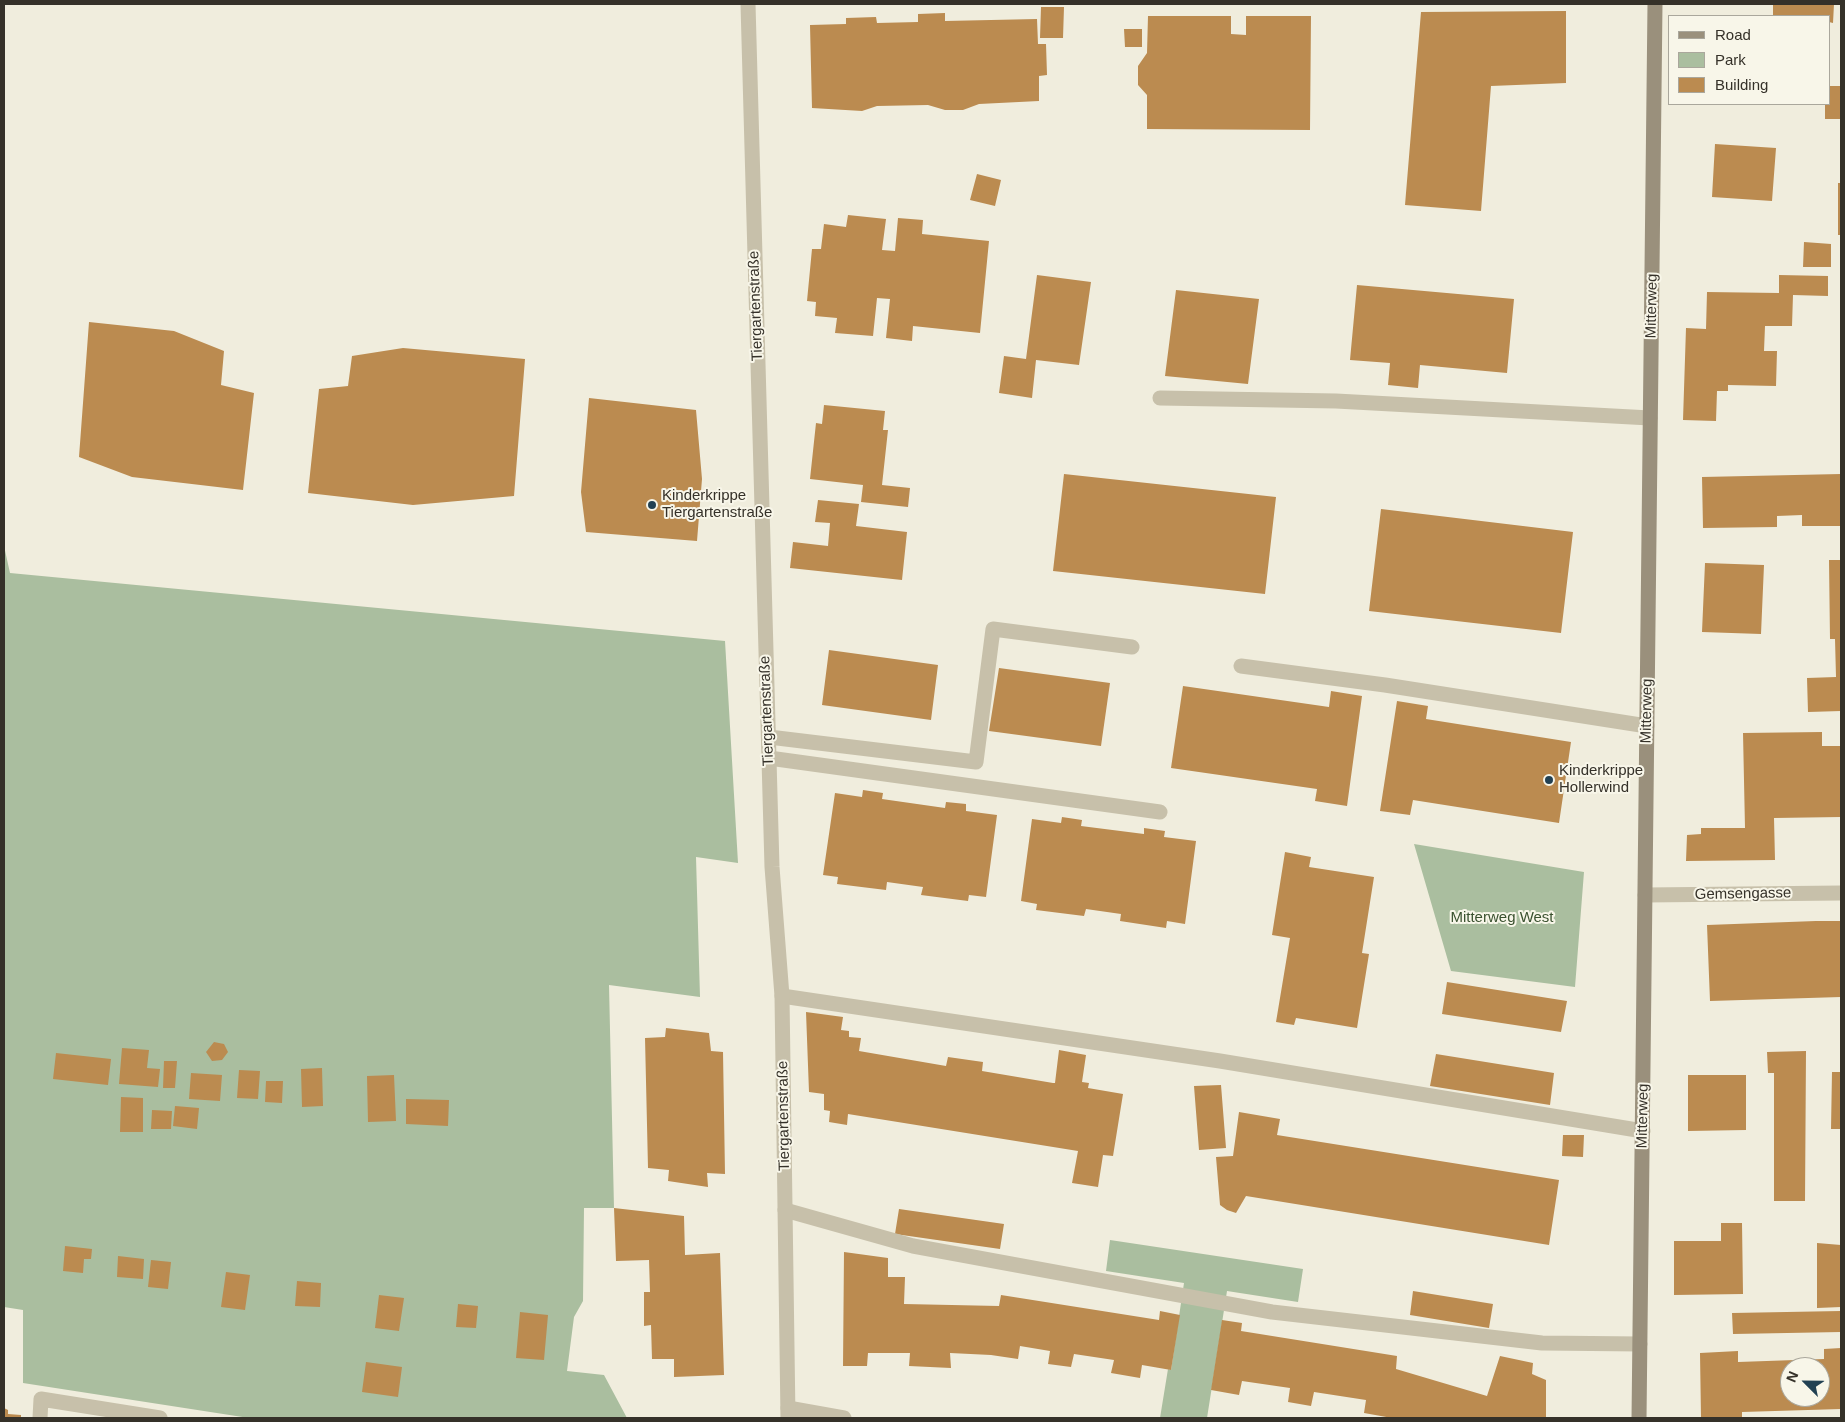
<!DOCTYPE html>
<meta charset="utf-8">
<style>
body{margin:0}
#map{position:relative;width:1845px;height:1422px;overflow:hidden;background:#f0eddd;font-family:Arial,sans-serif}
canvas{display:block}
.frame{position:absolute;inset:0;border:5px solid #353129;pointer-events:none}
.legend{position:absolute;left:1668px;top:15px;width:162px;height:90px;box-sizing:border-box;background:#f8f6e9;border:1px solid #aaa79c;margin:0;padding:6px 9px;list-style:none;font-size:15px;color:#353129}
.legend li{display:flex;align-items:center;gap:10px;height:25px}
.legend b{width:25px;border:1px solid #aaa79c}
.north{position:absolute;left:1780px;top:1357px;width:50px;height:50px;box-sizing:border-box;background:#f8f6e9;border:1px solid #aaa79c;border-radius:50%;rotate:293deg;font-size:14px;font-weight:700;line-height:20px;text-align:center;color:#353129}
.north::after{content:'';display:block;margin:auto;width:18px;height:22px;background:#224153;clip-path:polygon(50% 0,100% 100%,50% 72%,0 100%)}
</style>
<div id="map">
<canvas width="1845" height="1422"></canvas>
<div class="frame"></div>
<ul class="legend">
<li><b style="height:6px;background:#9a907c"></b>Road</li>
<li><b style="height:14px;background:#aabe9f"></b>Park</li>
<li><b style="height:14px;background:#bb8b50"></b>Building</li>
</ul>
<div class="north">N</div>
</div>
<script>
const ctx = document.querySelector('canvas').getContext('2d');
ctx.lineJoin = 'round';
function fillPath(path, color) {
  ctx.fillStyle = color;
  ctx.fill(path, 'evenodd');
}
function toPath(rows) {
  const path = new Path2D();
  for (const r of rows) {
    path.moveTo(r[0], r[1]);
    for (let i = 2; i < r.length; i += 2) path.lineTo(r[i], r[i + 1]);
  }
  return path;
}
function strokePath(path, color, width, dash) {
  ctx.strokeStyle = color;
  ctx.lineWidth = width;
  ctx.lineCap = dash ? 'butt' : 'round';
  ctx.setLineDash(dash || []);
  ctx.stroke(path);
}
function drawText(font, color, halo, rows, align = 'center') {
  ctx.font = font + ' Arial,sans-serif';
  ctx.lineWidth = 4;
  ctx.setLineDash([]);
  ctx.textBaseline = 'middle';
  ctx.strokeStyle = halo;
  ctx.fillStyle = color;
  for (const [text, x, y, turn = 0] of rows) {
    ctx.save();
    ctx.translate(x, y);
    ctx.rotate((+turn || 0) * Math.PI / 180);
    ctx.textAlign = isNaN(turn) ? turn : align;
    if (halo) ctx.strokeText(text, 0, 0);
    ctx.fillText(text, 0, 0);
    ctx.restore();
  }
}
const green = toPath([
 [4,546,10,573,725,641,738,863,696,857,700,997,609,985,614,1208,584,1208,583,1301,574,1317,567,1371,604,1375,627,1418,249,1418,23,1383,23,1310,4,1307],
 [1414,844,1584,872,1575,987,1451,971],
 [1110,1240,1303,1269,1298,1302,1227,1291,1207,1418,1160,1418,1168,1369,1171,1370,1184,1283,1106,1271]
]);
const building = toPath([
 [1773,4,1834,4,1833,23,1829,22,1829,16,1773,16],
 [1041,7,1064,7,1063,38,1040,38],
 [1566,11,1566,83,1491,86,1481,211,1405,205,1421,12],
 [945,13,945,21,1037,19,1038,44,1046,44,1047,75,1039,76,1039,101,979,104,963,110,945,110,928,105,877,106,862,111,812,108,810,25,846,24,846,18,876,17,877,23,918,22,918,14],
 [1148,16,1231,16,1231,34,1246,35,1246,16,1311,16,1310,130,1147,129,1147,95,1138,85,1138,66,1147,53],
 [1124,29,1142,29,1142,47,1125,47],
 [1829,86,1841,86,1841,119,1825,119,1825,104,1829,104],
 [1715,144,1776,148,1772,201,1712,197],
 [977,174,1001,180,995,206,970,200],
 [1838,183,1841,183,1841,235,1838,235],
 [848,215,886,219,882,250,895,251,898,218,923,220,922,234,989,241,980,333,913,326,912,341,886,338,890,299,877,298,873,336,835,333,837,318,815,316,816,302,807,301,812,249,821,249,824,224,846,227],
 [1804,242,1831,244,1831,267,1803,267],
 [1037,275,1091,282,1079,365,1036,360,1032,398,999,393,1004,356,1026,359],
 [1779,275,1828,276,1828,296,1793,295,1792,326,1765,326,1764,351,1777,351,1776,386,1728,385,1728,391,1717,391,1716,421,1683,420,1686,328,1706,329,1707,292,1779,293],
 [1357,285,1514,299,1507,373,1420,365,1418,388,1388,385,1390,363,1350,360],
 [1176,290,1259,299,1248,384,1165,376],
 [89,322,174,331,224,351,221,385,254,393,243,490,132,477,79,457],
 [403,348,525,359,514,496,413,505,308,493,319,389,348,386,352,356],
 [589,398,696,410,702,479,697,541,586,532,581,492],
 [824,405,885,411,883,430,888,430,882,485,910,488,908,507,861,502,863,485,810,479,816,423,822,424],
 [1064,474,1276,497,1265,594,1053,571],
 [1841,474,1841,526,1802,526,1802,515,1777,516,1777,527,1703,528,1702,477],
 [818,500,859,504,856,526,907,532,902,580,790,568,793,542,828,546,830,523,815,522],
 [1381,509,1573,532,1561,633,1369,611],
 [1829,560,1841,560,1841,711,1808,712,1807,678,1836,677,1835,639,1830,639],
 [1705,563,1764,565,1761,634,1702,632],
 [829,650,938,665,931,720,822,705],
 [999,668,1110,683,1101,746,989,731],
 [1183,686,1329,707,1331,691,1362,696,1347,806,1315,801,1317,789,1171,768],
 [1397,701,1428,706,1426,719,1571,742,1559,823,1413,800,1410,815,1380,811],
 [1822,732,1822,746,1841,746,1841,817,1774,818,1775,860,1686,861,1687,835,1701,834,1701,828,1745,828,1743,733],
 [863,790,883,793,882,799,945,808,946,802,966,804,966,811,997,815,986,897,969,895,968,901,921,895,923,887,887,882,886,890,837,884,838,877,823,875,835,793,862,797],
 [1062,817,1082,820,1081,826,1144,834,1144,828,1165,831,1164,837,1196,841,1185,924,1167,921,1166,928,1120,921,1121,914,1086,909,1084,916,1036,910,1037,904,1021,901,1032,819,1061,823],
 [1285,852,1311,857,1309,867,1374,877,1362,953,1369,954,1357,1028,1296,1018,1294,1025,1276,1022,1290,938,1272,935],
 [1816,921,1841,921,1841,997,1710,1001,1707,925],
 [1447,982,1567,1001,1561,1032,1442,1014],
 [806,1012,843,1017,841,1030,849,1031,849,1037,861,1038,859,1051,946,1066,948,1057,983,1062,982,1071,1053,1083,1055,1083,1059,1050,1086,1055,1082,1082,1089,1083,1088,1088,1123,1094,1113,1156,1103,1155,1098,1187,1072,1183,1078,1151,848,1114,847,1125,829,1122,830,1111,824,1110,824,1094,809,1092],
 [666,1028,709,1033,711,1051,723,1052,725,1174,707,1173,708,1187,668,1181,669,1170,648,1168,645,1038,665,1037],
 [214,1042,224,1044,228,1052,222,1060,212,1061,206,1052],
 [122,1048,149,1050,147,1068,160,1069,158,1087,119,1084],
 [1806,1051,1805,1201,1774,1201,1774,1073,1768,1073,1767,1052],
 [56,1053,111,1059,108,1085,53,1079],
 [1436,1054,1554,1073,1550,1105,1430,1086],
 [164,1061,177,1061,175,1088,163,1088],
 [322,1068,323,1106,302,1107,301,1069],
 [239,1070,260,1071,258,1099,237,1098],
 [1832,1072,1841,1072,1841,1129,1831,1129],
 [191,1073,222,1075,220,1101,189,1099],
 [394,1075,396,1121,368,1122,367,1076],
 [1688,1075,1746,1075,1746,1130,1688,1131],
 [266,1081,283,1081,282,1103,265,1102],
 [1221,1085,1226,1148,1199,1150,1194,1086],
 [121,1097,143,1098,143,1132,120,1132],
 [406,1099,449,1100,448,1126,406,1124],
 [175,1106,199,1108,197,1129,173,1126],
 [152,1110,172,1111,171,1129,151,1129],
 [1239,1112,1280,1119,1277,1135,1559,1180,1549,1245,1246,1196,1236,1213,1227,1210,1220,1205,1216,1157,1233,1156],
 [1563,1135,1584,1135,1583,1157,1562,1156],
 [614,1208,684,1216,685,1255,720,1253,724,1375,674,1377,674,1359,652,1359,651,1325,644,1326,644,1292,650,1292,649,1260,616,1261],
 [899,1209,1004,1224,1000,1249,895,1234],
 [1721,1223,1742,1223,1743,1294,1674,1295,1674,1241,1721,1241],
 [1817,1243,1841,1245,1841,1307,1817,1308],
 [65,1246,92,1249,91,1259,84,1259,83,1273,63,1271],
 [844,1252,888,1258,888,1277,905,1277,904,1304,999,1306,1001,1295,1159,1320,1160,1311,1180,1315,1171,1370,1142,1365,1140,1378,1111,1373,1114,1360,1074,1354,1071,1367,1048,1364,1050,1351,1020,1346,1018,1359,991,1355,950,1353,951,1368,909,1366,910,1353,868,1353,867,1366,843,1366],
 [118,1256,144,1259,143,1279,117,1277],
 [151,1260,171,1262,168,1289,148,1287],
 [226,1272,250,1275,245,1310,221,1307],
 [297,1281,321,1283,320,1307,295,1306],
 [1413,1291,1493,1304,1489,1328,1410,1315],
 [379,1295,404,1298,399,1331,375,1328],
 [458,1304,478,1306,476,1328,456,1327],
 [1841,1311,1841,1332,1733,1334,1732,1313],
 [520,1312,548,1315,544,1360,516,1358],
 [1222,1320,1242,1323,1241,1331,1397,1356,1396,1369,1487,1396,1500,1356,1533,1363,1532,1374,1546,1380,1546,1418,1392,1418,1364,1413,1366,1400,1314,1392,1311,1406,1288,1402,1290,1388,1242,1381,1239,1395,1211,1390],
 [1841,1348,1841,1409,1742,1412,1742,1418,1701,1418,1700,1353,1738,1351,1738,1362,1824,1359,1824,1349],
 [1790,1367,1820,1367,1820,1397,1790,1397],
 [366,1362,402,1367,398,1397,362,1392],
 [4,1408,8,1410,8,1414,21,1415,21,1418,4,1418]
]);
const lane = toPath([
 [1160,398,1336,401,1650,418],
 [1241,666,1385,685,1647,726],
 [769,737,976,762,993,629,1132,647],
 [769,758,1160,812],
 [1645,895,1841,893],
 [782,996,1220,1061,1643,1131],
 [785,1210,913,1246,1272,1312,1542,1343,1640,1344],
 [788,1408,844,1418],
 [40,1418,41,1399,160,1418]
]);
const street = toPath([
 [748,4,772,867,782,996,788,1418]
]);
const secondary = toPath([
 [1639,1418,1655,4]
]);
const markers = [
 [652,505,5,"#224153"],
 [1549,780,5,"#224153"]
];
const streetNames = [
 ["Tiergartenstraße",756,306,-92],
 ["Mitterweg",1652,306,-89],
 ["Tiergartenstraße",767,711,-92],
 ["Mitterweg",1647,711,-89],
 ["Gemsengasse",1743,894,-1],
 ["Tiergartenstraße",784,1116,-91],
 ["Mitterweg",1643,1116,-89]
];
const poiNames = [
 ["Kinderkrippe",662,496],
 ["Tiergartenstraße",662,513],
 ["Kinderkrippe",1559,771],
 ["Hollerwind",1559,788]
];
const parkNames = [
 ["Mitterweg West",1502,918]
];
fillPath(green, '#aabe9f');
fillPath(building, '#bb8b50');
strokePath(lane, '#c7c0aa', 15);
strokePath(street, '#c7c0aa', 15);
strokePath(secondary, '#9a907c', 15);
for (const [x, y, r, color] of markers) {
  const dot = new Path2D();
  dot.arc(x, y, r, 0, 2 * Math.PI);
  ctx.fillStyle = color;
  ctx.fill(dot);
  strokePath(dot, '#f8f6e9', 2);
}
drawText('15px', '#353129', '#f8f6e9', streetNames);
drawText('15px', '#353129', '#f8f6e9', poiNames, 'left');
drawText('15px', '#3a512f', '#f8f6e9', parkNames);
</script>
